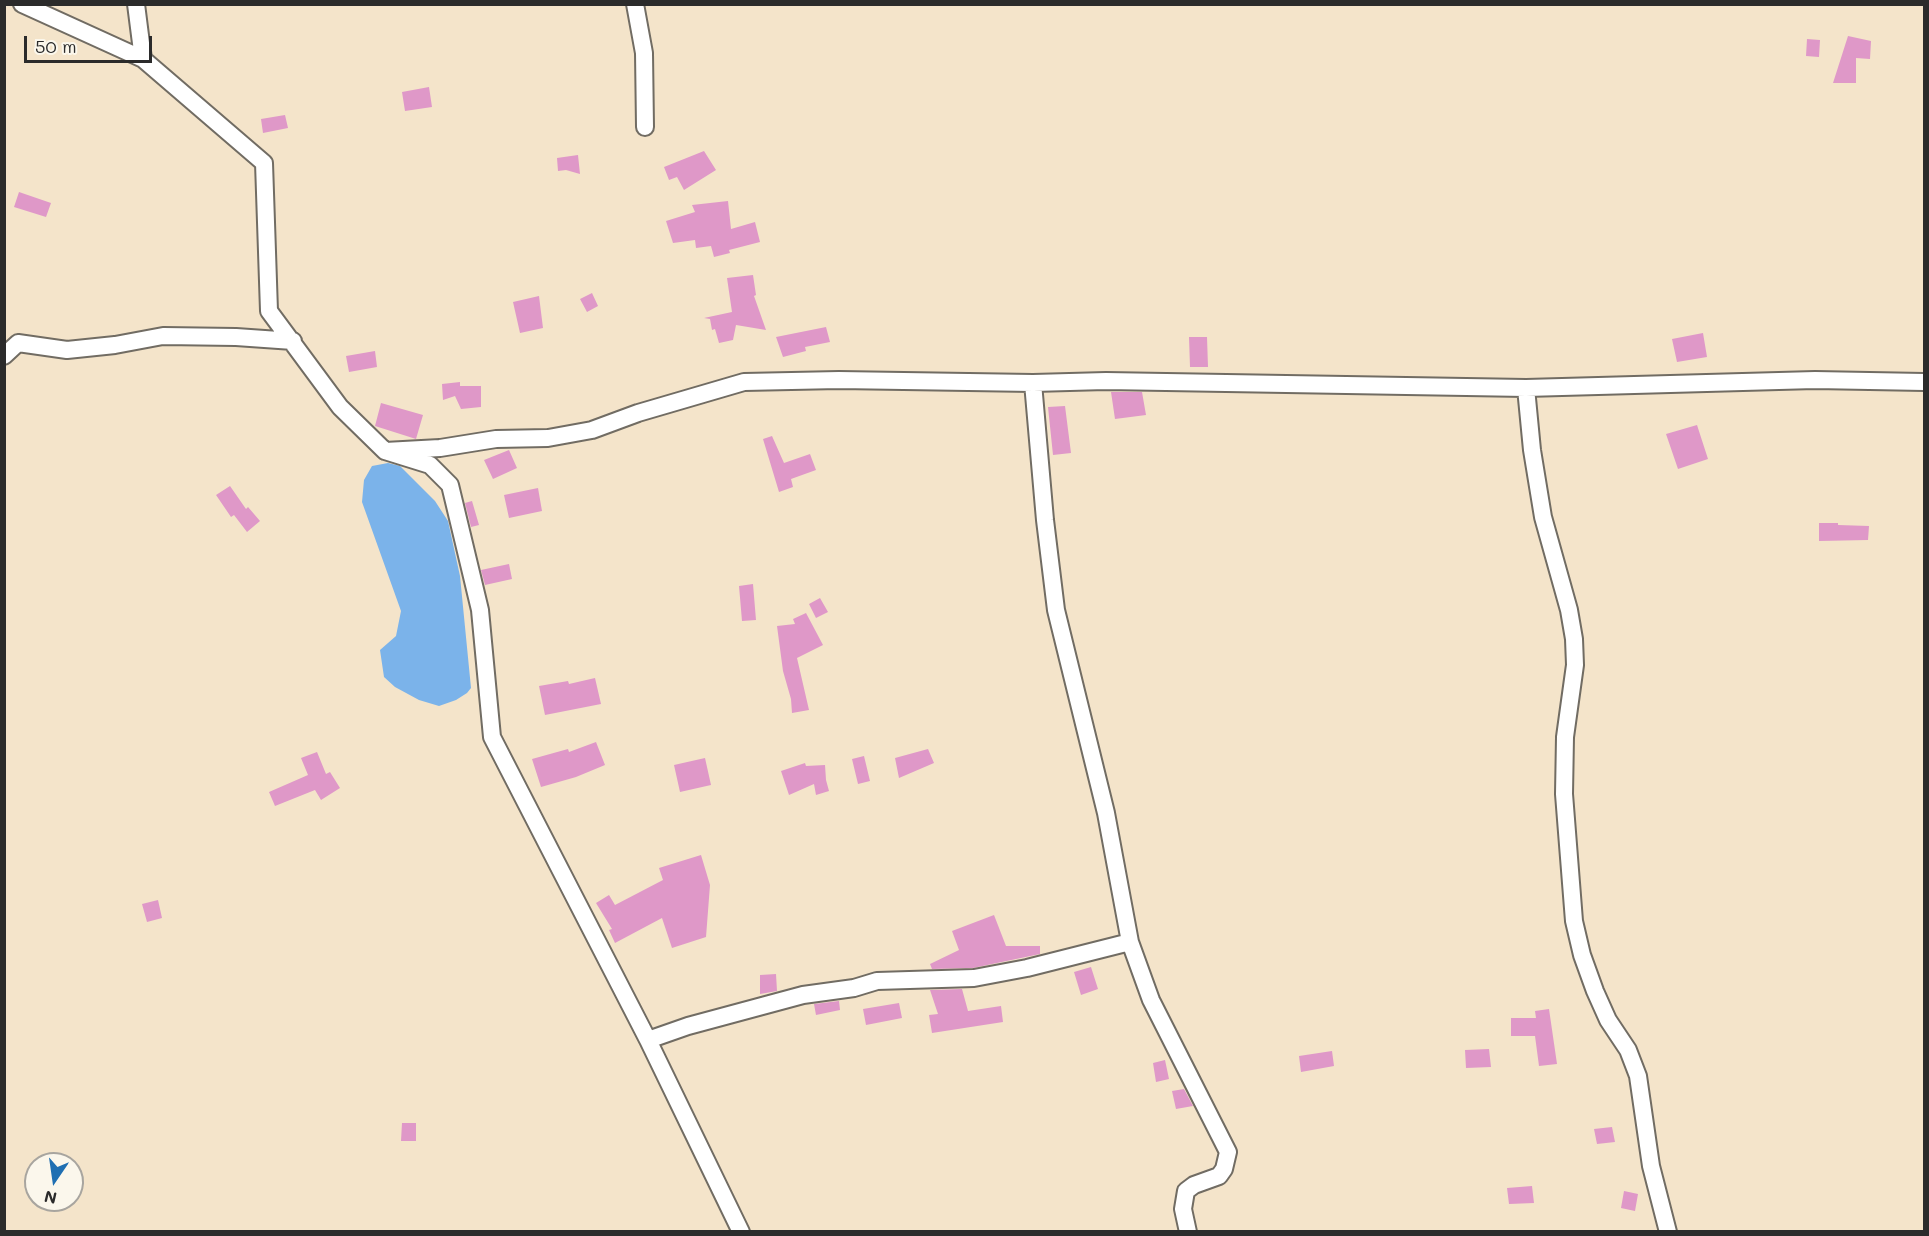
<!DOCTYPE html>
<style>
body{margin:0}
#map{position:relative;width:1929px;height:1236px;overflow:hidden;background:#f4e4ca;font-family:Mali,sans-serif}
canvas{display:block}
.frame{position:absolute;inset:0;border:6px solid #2b2b2b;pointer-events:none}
.north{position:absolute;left:24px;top:1152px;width:60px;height:60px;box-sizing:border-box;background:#fbf7ec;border:2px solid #a8a59f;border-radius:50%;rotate:193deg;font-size:16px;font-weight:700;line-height:24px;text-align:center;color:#2b2b2b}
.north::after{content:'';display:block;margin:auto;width:21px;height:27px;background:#1f6fb2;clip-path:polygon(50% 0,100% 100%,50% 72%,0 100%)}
.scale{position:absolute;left:24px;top:36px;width:128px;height:27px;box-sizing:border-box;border:3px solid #2b2b2b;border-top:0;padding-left:8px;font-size:18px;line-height:21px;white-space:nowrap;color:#2b2b2b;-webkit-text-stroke:4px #fbf7ec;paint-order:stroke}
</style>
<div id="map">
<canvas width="1929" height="1236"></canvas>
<div class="frame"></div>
<div class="north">N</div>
<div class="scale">50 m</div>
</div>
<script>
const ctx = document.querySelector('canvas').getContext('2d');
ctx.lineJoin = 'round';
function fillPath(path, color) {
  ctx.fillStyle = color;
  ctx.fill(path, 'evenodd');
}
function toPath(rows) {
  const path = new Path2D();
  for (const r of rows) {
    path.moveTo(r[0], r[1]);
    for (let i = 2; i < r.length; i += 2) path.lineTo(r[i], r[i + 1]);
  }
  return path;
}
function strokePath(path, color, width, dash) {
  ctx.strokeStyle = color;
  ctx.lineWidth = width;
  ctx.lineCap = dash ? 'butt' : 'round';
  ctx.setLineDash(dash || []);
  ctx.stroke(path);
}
const water = toPath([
 [388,463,400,466,435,501,448,521,460,576,471,688,467,693,456,700,439,706,419,700,395,687,384,677,380,650,396,636,401,611,362,502,364,480,372,466]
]);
const building = toPath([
 [1848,36,1871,41,1870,59,1856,58,1856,83,1833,83],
 [1807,39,1820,40,1819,57,1806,56],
 [429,87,432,107,405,111,402,92],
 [285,115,288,128,263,133,261,119],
 [704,151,716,170,684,190,677,177,669,180,664,167],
 [578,155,580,174,566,170,558,171,557,158],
 [19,192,51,203,46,217,14,207],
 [728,201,731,229,755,222,760,242,729,250,730,253,714,257,711,246,696,248,695,240,673,243,666,221,695,212,692,205],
 [753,275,756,295,754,296,766,330,736,325,733,340,719,343,715,329,712,330,710,319,704,318,732,312,727,278],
 [592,293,598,306,587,312,580,299],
 [539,296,543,328,520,333,513,302],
 [826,327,830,342,805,347,806,351,783,357,776,337],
 [1703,333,1707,357,1677,362,1672,339],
 [1189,337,1207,337,1208,367,1190,367],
 [375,351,377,367,349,372,346,356],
 [460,382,460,386,481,386,481,407,461,409,455,396,443,400,442,384],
 [1111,392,1142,392,1146,415,1115,419],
 [381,403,423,415,416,439,375,426],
 [1065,406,1071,453,1053,455,1048,407],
 [1697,425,1708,459,1678,469,1666,434],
 [772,436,784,463,810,454,816,470,791,479,793,487,779,492,763,439],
 [509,450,517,468,493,479,484,460],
 [230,486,246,509,248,507,260,521,247,532,234,515,231,517,216,495],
 [538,488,542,511,509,518,504,495],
 [472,501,479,525,471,527,465,503],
 [1819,523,1838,523,1838,525,1869,526,1868,540,1819,541],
 [509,564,512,579,485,585,481,570],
 [753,584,756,620,742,621,739,586],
 [820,598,828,612,816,618,809,604],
 [806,613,823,645,797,658,809,710,792,713,791,699,783,671,777,626,795,624,793,619],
 [595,678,601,704,545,715,539,686,568,681,569,684],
 [596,742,605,765,576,777,541,787,532,759,568,749,569,752],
 [928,749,934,763,899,778,895,758],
 [317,752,326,774,330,772,340,788,321,800,315,790,275,806,269,792,308,775,301,758],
 [864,756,870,781,858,784,852,759],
 [705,758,711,785,680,792,674,765],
 [805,763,806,766,825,765,826,780,829,791,816,795,814,784,789,795,781,771],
 [701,855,710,885,706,937,672,948,662,918,615,943,609,930,612,929,596,903,609,895,615,905,663,880,659,868],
 [158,900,162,918,147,922,142,904],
 [994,915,1006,946,1040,946,1040,954,973,968,932,969,930,964,959,950,952,931],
 [1091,967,1098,989,1081,995,1074,972],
 [776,974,777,991,760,994,760,975],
 [962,989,968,1011,1001,1006,1003,1022,932,1033,929,1015,938,1014,930,990],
 [839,1001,840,1010,816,1015,814,1004],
 [899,1003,902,1018,866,1025,863,1009],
 [1549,1009,1557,1064,1539,1066,1535,1036,1511,1036,1511,1018,1536,1018,1535,1011],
 [1489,1049,1491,1067,1466,1068,1465,1050],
 [1332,1051,1334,1066,1301,1072,1299,1056],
 [1165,1060,1169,1079,1156,1082,1153,1063],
 [1184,1089,1193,1106,1176,1109,1172,1091],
 [402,1123,416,1123,416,1141,401,1141],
 [1612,1127,1615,1142,1597,1144,1594,1129],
 [1532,1186,1534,1203,1509,1204,1507,1188],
 [1624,1191,1638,1194,1635,1211,1621,1208]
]);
const street = toPath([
 [22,4,143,59],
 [136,4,143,59,264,163,269,311,340,407,385,451,430,465,450,485,480,610,492,737,648,1040,741,1232],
 [635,4,644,53,645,127],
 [4,356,18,343,67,350,115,345,163,336,236,337,293,341],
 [1033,383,1045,520,1056,610,1106,813,1130,942,1151,1000,1228,1152,1224,1169,1219,1176,1194,1185,1186,1191,1183,1209,1188,1232],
 [1526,388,1532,450,1543,517,1569,610,1574,639,1575,665,1565,737,1564,794,1574,921,1582,955,1595,991,1608,1020,1628,1050,1638,1076,1651,1166,1668,1232],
 [385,451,440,448,496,439,548,438,592,430,638,413,744,382,839,380,1033,383,1106,381,1526,388,1815,380,1924,382],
 [648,1040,688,1026,803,995,854,988,877,981,974,978,1027,968,1130,942]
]);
fillPath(water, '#7bb3ea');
fillPath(building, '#df98c8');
strokePath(street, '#716c63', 20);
strokePath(street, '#fff', 16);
</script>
